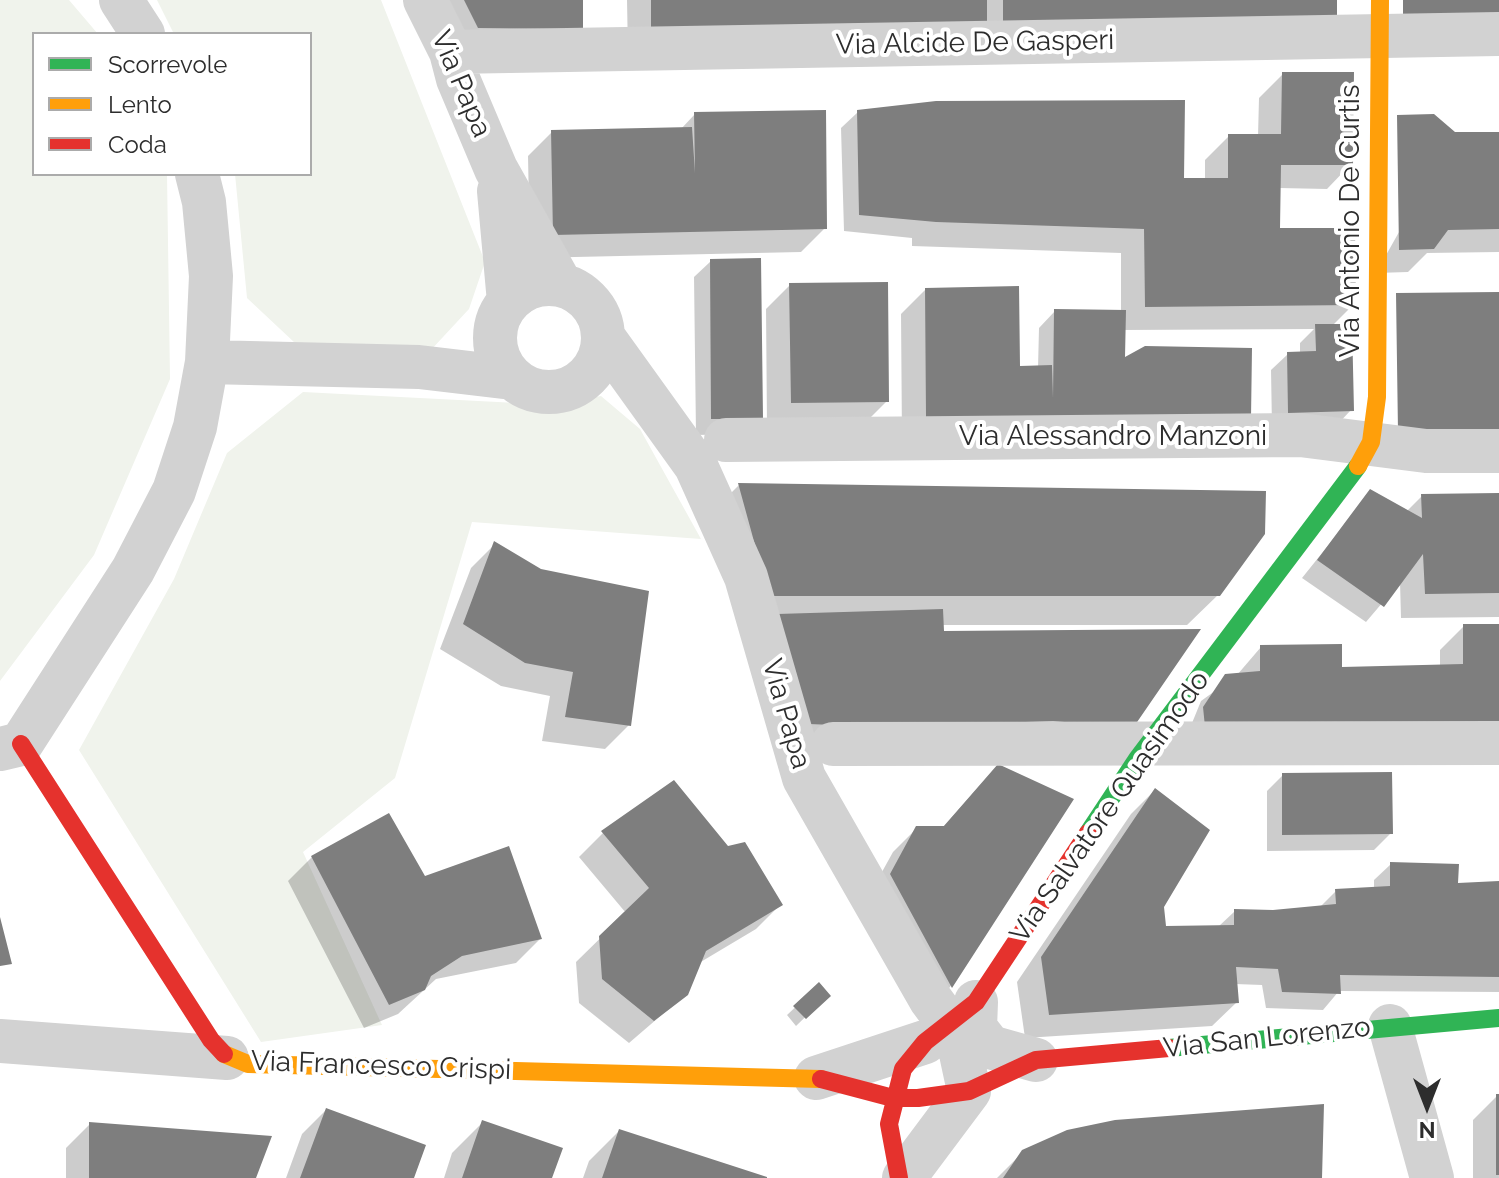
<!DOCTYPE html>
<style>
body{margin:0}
#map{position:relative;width:1499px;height:1178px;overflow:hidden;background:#fff;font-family:Raleway,sans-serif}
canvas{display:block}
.legend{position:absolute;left:32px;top:32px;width:280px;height:144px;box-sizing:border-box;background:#fff;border:2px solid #ababab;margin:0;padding:10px 14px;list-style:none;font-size:24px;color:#2d2d2d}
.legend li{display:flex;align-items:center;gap:16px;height:40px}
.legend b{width:40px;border:2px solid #ababab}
.north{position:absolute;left:1387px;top:1066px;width:80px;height:80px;-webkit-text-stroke:6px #fff;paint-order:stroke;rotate:180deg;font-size:22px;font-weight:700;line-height:32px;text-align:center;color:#2d2d2d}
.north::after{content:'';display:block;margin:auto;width:28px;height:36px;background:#2d2d2d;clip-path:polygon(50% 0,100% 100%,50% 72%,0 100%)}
</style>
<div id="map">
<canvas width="1499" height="1178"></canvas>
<ul class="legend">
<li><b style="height:10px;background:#30b455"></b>Scorrevole</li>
<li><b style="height:10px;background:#ff9f0a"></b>Lento</li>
<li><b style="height:10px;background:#e5322d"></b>Coda</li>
</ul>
<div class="north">N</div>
</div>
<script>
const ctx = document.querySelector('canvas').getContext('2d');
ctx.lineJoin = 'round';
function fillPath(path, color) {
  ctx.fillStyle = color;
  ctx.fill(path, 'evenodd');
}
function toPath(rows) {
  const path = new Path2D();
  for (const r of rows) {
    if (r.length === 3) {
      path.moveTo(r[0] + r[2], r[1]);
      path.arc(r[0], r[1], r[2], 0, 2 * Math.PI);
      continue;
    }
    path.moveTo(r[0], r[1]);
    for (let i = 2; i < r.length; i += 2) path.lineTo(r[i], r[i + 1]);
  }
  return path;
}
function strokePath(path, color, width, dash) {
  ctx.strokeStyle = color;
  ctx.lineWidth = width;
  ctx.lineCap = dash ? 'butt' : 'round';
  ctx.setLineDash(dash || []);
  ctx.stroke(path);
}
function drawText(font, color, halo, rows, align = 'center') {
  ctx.font = font + ' Raleway,sans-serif';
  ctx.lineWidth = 8;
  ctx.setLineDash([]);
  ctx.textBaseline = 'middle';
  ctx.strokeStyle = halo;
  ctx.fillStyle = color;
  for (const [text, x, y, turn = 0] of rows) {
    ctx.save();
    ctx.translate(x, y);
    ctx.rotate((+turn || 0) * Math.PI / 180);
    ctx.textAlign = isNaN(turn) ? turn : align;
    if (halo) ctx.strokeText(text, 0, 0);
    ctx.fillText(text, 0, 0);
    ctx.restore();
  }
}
const green = toPath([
 [0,0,69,0,98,34,34,34,34,174,167,174,170,379,94,555,0,681],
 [157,0,381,0,485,262,469,309,430,351,295,343,247,298,235,174,310,174,310,34,174,34],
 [303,392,556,405,601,396,640,429,701,539,472,522,395,778,303,852,382,1025,261,1042,79,750,174,579,227,453]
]);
const shadow = toPath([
 [428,0,581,0,581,28,454,52],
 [627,0,1335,0,628,55],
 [1283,74,1351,164,1327,189,1279,188,1278,230,1354,304,1332,326,1351,410,1335,427,1272,428,1271,370,1288,354,1300,353,1300,343,1314,329,1124,330,1123,361,1250,350,902,441,901,314,925,290,1018,368,1038,368,1039,328,1055,311,1121,312,1121,253,912,246,912,238,844,231,841,128,858,112,1182,180,1205,180,1205,160,1229,136,1258,136,1259,98],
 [695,114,825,228,801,252,530,258,528,156,552,132,680,130],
 [1454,134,1499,134,1499,252,1427,253,1408,272,1376,273],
 [711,261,744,434,696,435,694,277],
 [790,285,887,401,863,425,767,427,766,309],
 [739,485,1218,595,1187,625,942,625,942,633,1131,727,784,747,715,509],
 [1371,492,1406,512,1422,496,1499,495,1499,617,1401,618,1400,582,1366,622,1302,578],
 [495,544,629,725,605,749,542,741,550,696,501,686,440,649,471,568],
 [1464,626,1499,626,1499,749,1181,750,1201,701,1237,675,1261,647,1340,669,1440,666,1440,650],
 [1283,775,1391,833,1374,850,1267,851,1267,791],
 [1155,790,1164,928,1218,927,1235,911,1273,912,1319,908,1336,891,1374,889,1374,880,1391,864,1456,885,1499,883,1499,992,1339,991,1323,1010,1266,1008,1262,985,1235,984,1237,1002,1212,1026,1025,1038,1017,982,1131,814],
 [975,791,1071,800,950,987,927,1010,867,899,893,852,917,828,942,828],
 [603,833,728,849,780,905,756,929,699,963,686,994,629,1043,579,1003,576,962,626,913,579,857],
 [312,857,424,878,540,939,516,963,436,979,398,1014,364,1028,288,881],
 [819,985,828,995,796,1026,787,1015],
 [1497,1096,1499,1178,1473,1178,1473,1120],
 [326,1110,412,1178,286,1178,302,1134],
 [482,1123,550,1178,444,1178,452,1153],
 [90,1124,254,1178,66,1178,66,1148],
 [619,1131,762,1178,583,1178,589,1161],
 [1023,1152,1320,1178,997,1178]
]);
const building = toPath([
 [464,0,583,0,583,29,478,28],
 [651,0,987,0,987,26,651,31],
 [1003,0,1337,0,1337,18,1003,24],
 [1403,0,1499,0,1499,15,1403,15],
 [1282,72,1354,72,1353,165,1281,165,1280,228,1355,228,1356,305,1145,307,1144,229,936,222,859,215,857,110,936,101,1185,100,1184,178,1228,178,1228,134,1281,134],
 [826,110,827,229,553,235,551,130,692,127,695,173,694,112],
 [1434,114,1455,132,1499,132,1499,229,1448,230,1434,249,1399,250,1397,115],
 [761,258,763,419,711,419,710,259],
 [888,282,889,402,791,403,789,283],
 [1019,286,1020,366,1052,365,1053,398,1054,309,1126,310,1125,357,1145,346,1252,348,1251,418,926,418,925,288],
 [1499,292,1499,430,1398,432,1396,293],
 [1315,324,1352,324,1354,411,1288,413,1287,352,1316,351],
 [738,483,1266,491,1265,534,1220,596,769,596],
 [1370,489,1422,518,1421,494,1499,493,1499,593,1425,594,1423,554,1384,607,1317,560],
 [494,541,541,569,649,591,631,726,565,717,573,672,525,663,463,624],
 [943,609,944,631,1201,629,1133,728,1053,721,889,727,808,724,777,614],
 [1463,624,1499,624,1499,726,1205,727,1203,707,1225,674,1260,671,1260,645,1342,644,1342,667,1463,664],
 [998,764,1074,799,952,988,890,874,916,826,944,826],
 [1392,772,1393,834,1282,835,1282,773],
 [674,780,728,846,745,842,783,905,706,951,688,995,654,1021,602,979,599,936,649,888,601,831],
 [1155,788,1210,830,1164,907,1166,926,1234,925,1234,909,1273,910,1336,904,1335,889,1390,886,1390,862,1459,864,1458,883,1499,881,1499,977,1340,975,1341,994,1282,992,1278,969,1236,967,1239,1003,1049,1015,1041,957],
 [389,813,425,876,509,846,542,939,462,956,431,976,425,990,389,1005,311,856],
 [0,917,12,964,0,966],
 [819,982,831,996,806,1019,793,1006],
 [1496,1094,1499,1094,1499,1175,1496,1175],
 [1324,1104,1322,1178,1003,1178,1022,1150,1067,1130,1115,1120],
 [326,1108,426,1145,414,1178,300,1178],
 [482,1120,563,1148,552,1178,462,1178],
 [89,1122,272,1136,256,1178,89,1178],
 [619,1129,767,1177,767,1178,602,1178]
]);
const street = toPath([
 [121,0,143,34],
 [425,0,451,52,458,79,496,169,561,285],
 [451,52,1499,34],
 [499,191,509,302],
 [549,338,54],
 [604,338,696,466,746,577,804,778,931,1000,948,1023,960,1049,969,1091,904,1178],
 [207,362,419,367,512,378],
 [726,440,1300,435,1426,451,1499,451],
 [833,744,1499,743],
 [0,749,21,744,133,570,174,491,195,427,207,362,211,276,204,202,197,174],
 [976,1002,975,1028,990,1047,1036,1060],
 [1390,1026,1432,1178],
 [0,1041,227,1058],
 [816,1078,925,1042]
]);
const fast = toPath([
 [1088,833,1137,759,1358,466],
 [1169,1048,1499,1018]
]);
const slow = toPath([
 [1358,466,1371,442,1377,397,1380,0],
 [224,1054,248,1064,821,1079]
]);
const jam = toPath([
 [21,744,211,1040,224,1054],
 [821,1079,893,1098,918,1098,969,1091,1036,1060,1169,1048],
 [899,1178,889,1124,903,1069,925,1042,976,1002,1088,833]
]);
const streetNames = [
 ["Via Alcide De Gasperi",975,43,-1],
 ["Via Papa",461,84,67],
 ["Via Antonio De Curtis",1351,221,-90],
 ["Via Alessandro Manzoni",1113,437],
 ["Via Papa",786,714,74],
 ["Via Salvatore Quasimodo",1110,807,-55],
 ["Via San Lorenzo",1267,1038,-6],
 ["Via Francesco Crispi",381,1066,2]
];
fillPath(green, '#f0f3ec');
fillPath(shadow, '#0003');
fillPath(building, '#7e7e7e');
strokePath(street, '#d2d2d2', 44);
strokePath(fast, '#30b455', 18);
strokePath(slow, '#ff9f0a', 18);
strokePath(jam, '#e5322d', 18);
drawText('28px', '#2d2d2d', '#fff', streetNames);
</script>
